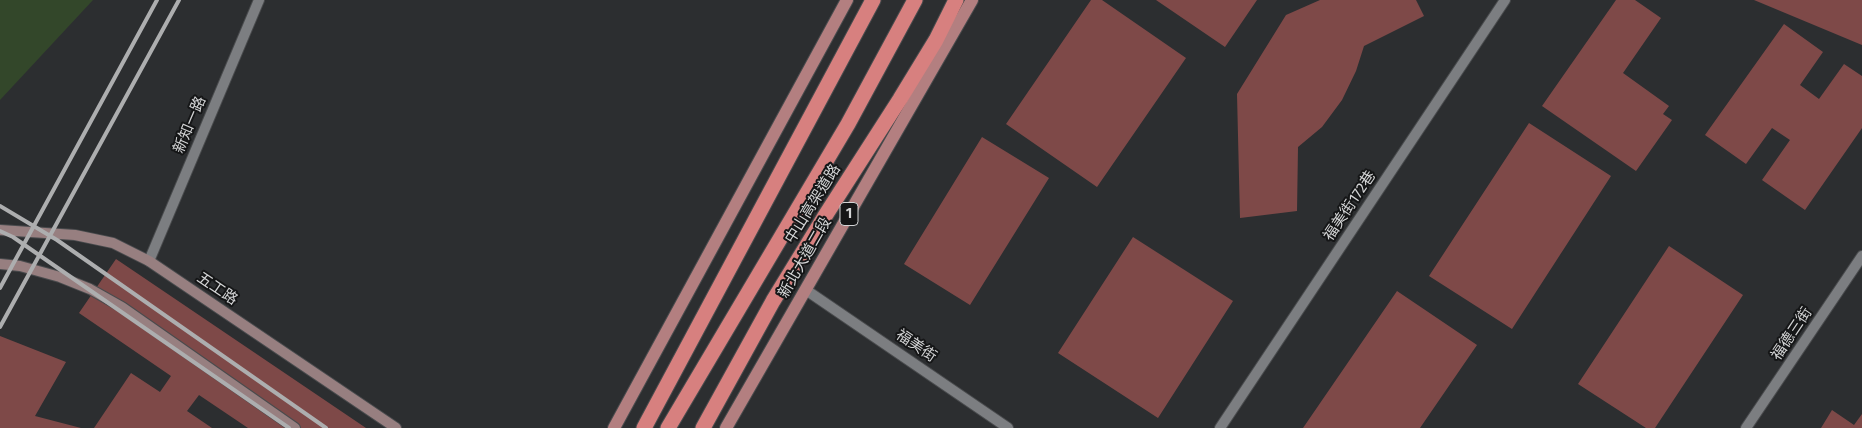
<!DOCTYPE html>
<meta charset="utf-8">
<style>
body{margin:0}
canvas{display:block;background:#2c2e30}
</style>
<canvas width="1862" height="428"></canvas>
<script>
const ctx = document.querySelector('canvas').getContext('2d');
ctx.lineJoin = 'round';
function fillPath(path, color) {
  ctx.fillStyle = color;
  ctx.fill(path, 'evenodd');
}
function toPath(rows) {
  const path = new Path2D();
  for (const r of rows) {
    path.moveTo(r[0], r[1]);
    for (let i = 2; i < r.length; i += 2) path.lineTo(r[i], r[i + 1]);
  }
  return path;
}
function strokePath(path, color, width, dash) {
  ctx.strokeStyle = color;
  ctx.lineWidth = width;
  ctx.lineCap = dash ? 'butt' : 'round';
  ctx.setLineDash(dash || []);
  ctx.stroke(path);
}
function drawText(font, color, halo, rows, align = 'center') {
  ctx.font = font + ' "Fira Sans","Noto Sans TC",sans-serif';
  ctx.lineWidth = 4;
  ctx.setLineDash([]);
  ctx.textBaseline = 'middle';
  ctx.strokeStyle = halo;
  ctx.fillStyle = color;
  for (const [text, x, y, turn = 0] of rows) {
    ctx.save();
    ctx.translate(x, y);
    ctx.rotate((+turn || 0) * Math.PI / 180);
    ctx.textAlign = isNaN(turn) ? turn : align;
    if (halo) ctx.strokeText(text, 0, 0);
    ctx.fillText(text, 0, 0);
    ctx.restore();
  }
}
const green = toPath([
 [0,0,93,0,0,100]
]);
const building = toPath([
 [1091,0,1102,0,1186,58,1097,187,1006,124],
 [1156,0,1257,0,1225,47],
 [1320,0,1416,0,1424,16,1364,46,1356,71,1342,100,1322,127,1298,147,1297,211,1240,218,1237,94,1286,15],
 [1616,0,1635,0,1661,18,1623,73,1669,106,1663,114,1672,120,1636,171,1542,106],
 [1754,0,1862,0,1862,45],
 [1784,24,1823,52,1800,85,1819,99,1844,64,1862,76,1862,128,1805,210,1762,180,1790,140,1772,128,1746,164,1705,135],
 [1529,123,1611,176,1512,329,1429,276],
 [982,137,1049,178,970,305,904,264],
 [1133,237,1233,301,1158,418,1058,353],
 [1669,246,1743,295,1655,428,1646,428,1578,384],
 [116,259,366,428,248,428,199,395,187,411,212,428,94,428,131,373,160,392,171,376,79,313],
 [1397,291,1477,345,1420,428,1303,428],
 [0,336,66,362,35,416,81,428,0,428],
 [1832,410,1854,425,1862,414,1862,428,1821,428]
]);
const street = toPath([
 [149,261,259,0],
 [806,290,1008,428],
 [1220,428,1505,0],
 [1746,428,1862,256]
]);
const secondary = toPath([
 [0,230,75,235,113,243,149,261,396,428],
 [0,264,20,266,60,277,90,289,122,307,295,428]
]);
const primary = toPath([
 [614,428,847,0],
 [726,428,972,0]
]);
const highway = toPath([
 [644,428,873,0],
 [668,428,848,124,915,0],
 [703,428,773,301,825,216,900,99,936,40,956,0]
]);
const rail = toPath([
 [0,206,57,240,326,428],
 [0,231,13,237,289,428],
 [0,288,157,0],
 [0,327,179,0]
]);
const shields = [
 [849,214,18]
];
const shieldNames = [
 ["1",849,214]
];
const streetNames = [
 ["新知一路",190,125,-67],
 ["中山高架道路",813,204,-58],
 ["福美街172巷",1350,206,-56],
 ["新北大道二段",805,258,-60],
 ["五工路",217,289,34],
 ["福德三街",1792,334,-56],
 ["福美街",916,346,34]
];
fillPath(green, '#33472a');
fillPath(building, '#7e4948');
strokePath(street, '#494b4d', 12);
strokePath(secondary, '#494b4d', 12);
strokePath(primary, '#494b4d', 14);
strokePath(highway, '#494b4d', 17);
strokePath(street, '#7c7e81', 10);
strokePath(secondary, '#977f80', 10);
strokePath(primary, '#b37f80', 12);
strokePath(highway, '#d7807f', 15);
strokePath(rail, '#adaeaf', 4);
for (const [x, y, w] of shields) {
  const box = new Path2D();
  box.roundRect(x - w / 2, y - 11.5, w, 23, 4);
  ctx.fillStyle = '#151617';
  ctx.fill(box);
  strokePath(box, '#d3d4d5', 1);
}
drawText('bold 14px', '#d3d4d5', null, shieldNames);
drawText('15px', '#d3d4d5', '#151617', streetNames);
</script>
